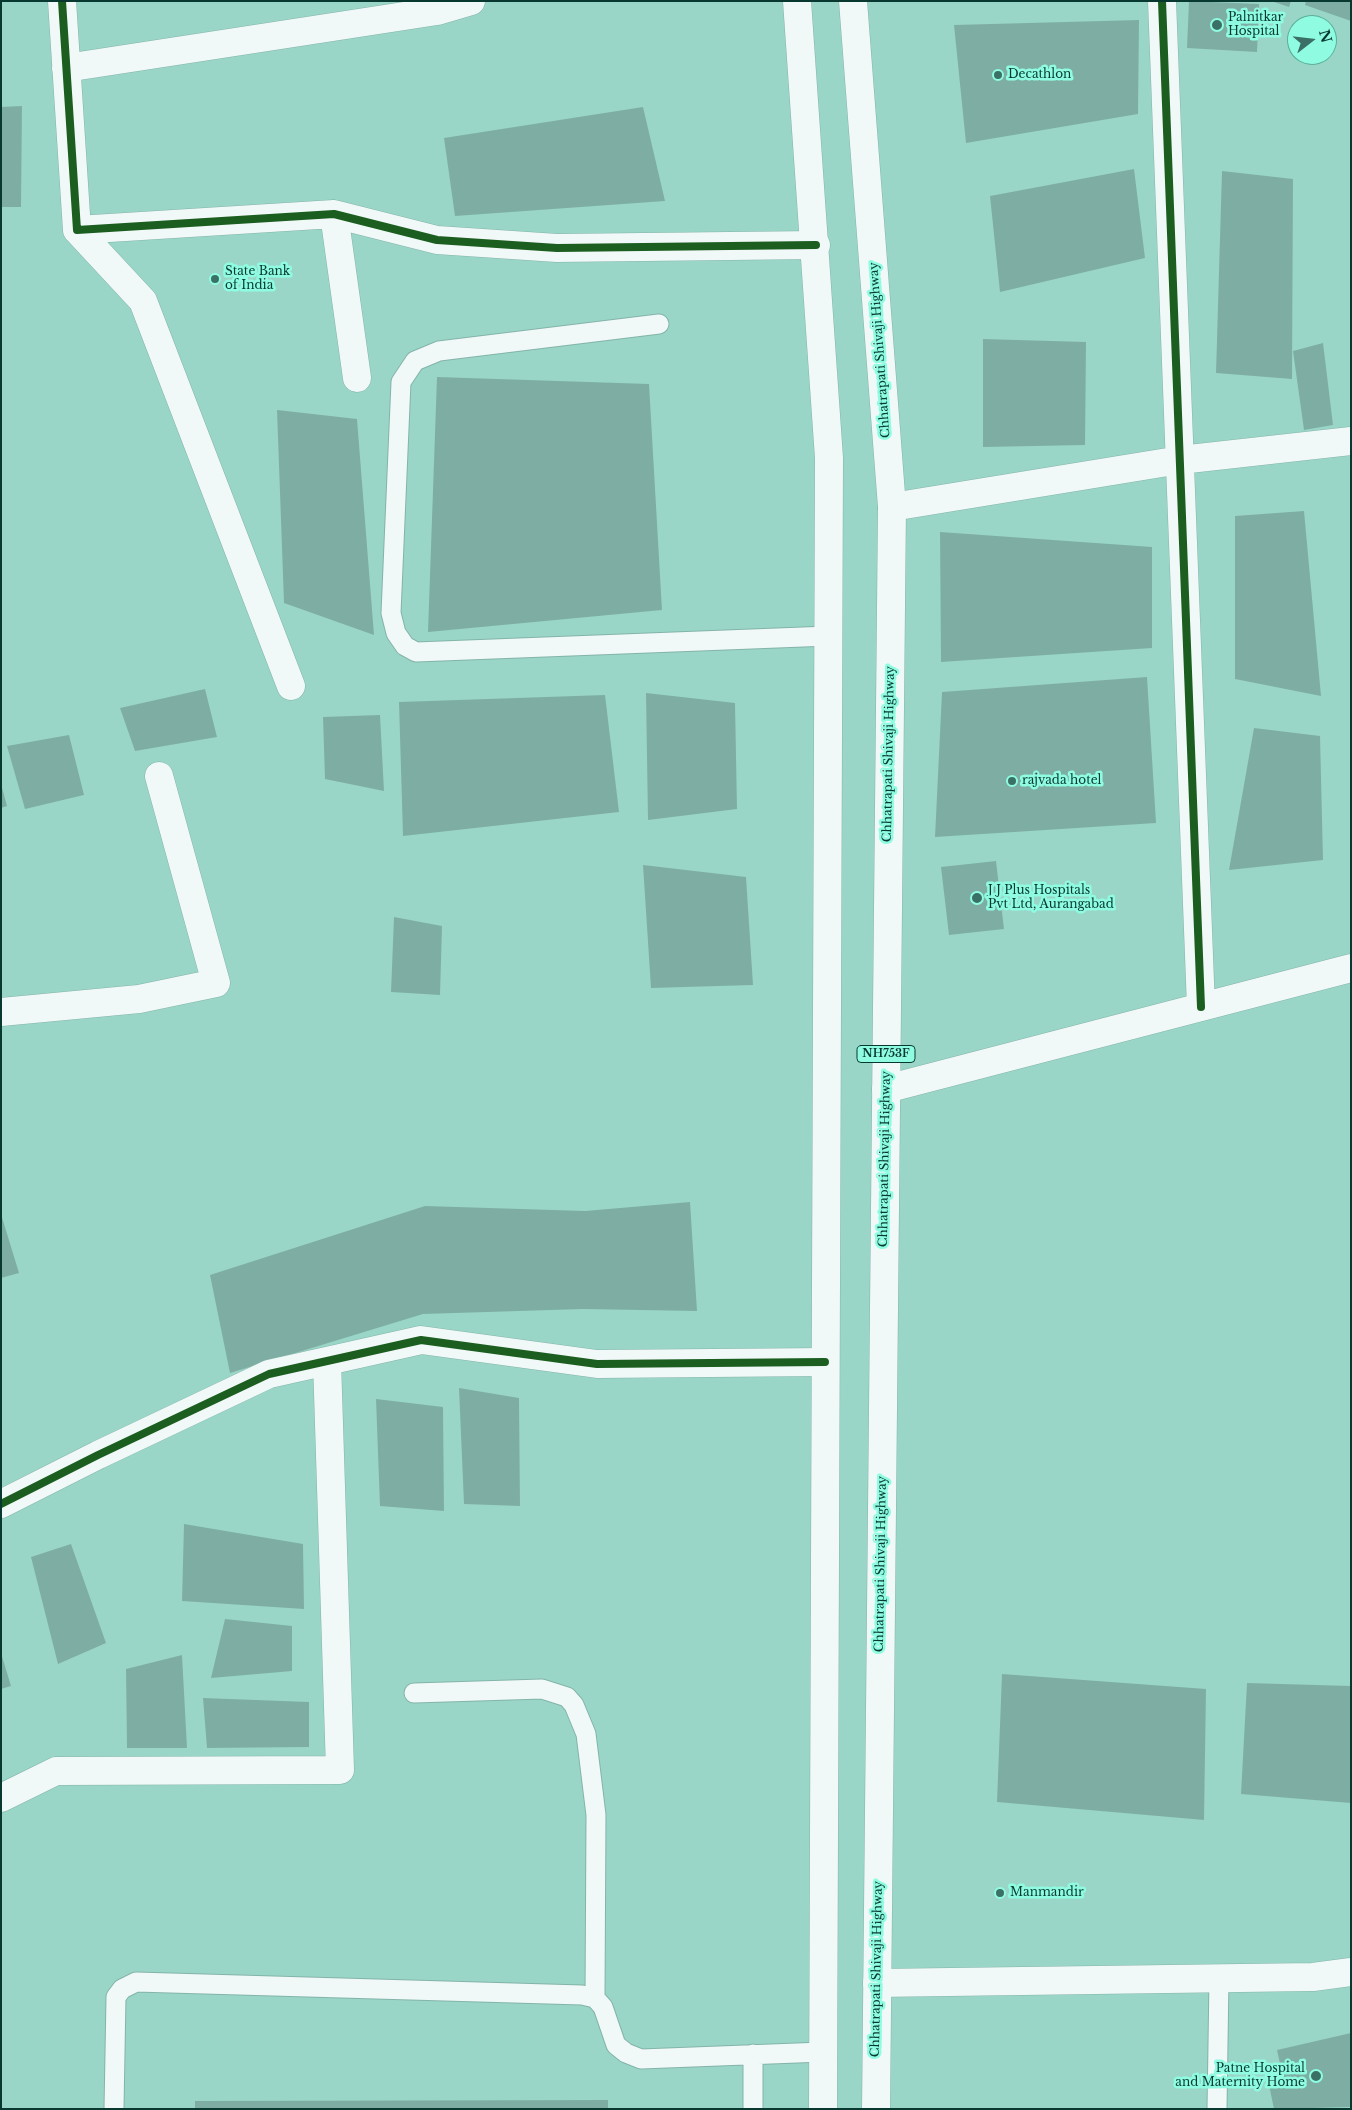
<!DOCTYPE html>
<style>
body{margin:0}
#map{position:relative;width:1352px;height:2110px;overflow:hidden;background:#9ad6c7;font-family:"Libre Baskerville",serif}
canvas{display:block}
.frame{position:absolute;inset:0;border:2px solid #073930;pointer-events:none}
.north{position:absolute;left:1287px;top:15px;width:50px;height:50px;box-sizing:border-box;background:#8ffce1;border:1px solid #59ae9a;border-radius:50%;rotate:74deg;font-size:14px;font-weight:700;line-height:20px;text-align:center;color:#073930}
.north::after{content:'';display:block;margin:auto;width:18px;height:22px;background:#3a7065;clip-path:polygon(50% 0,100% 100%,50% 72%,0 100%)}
</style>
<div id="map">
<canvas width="1352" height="2110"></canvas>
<div class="frame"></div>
<div class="north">N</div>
</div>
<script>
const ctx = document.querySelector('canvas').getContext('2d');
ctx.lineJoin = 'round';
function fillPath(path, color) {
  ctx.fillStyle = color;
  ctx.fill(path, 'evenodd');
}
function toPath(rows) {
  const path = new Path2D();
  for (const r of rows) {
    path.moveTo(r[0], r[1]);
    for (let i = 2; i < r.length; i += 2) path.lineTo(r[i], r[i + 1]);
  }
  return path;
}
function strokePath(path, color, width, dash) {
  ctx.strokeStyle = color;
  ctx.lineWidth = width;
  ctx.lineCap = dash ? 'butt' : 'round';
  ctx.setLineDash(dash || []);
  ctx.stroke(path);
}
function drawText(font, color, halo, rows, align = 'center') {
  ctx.font = font + ' "Libre Baskerville",serif';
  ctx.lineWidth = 5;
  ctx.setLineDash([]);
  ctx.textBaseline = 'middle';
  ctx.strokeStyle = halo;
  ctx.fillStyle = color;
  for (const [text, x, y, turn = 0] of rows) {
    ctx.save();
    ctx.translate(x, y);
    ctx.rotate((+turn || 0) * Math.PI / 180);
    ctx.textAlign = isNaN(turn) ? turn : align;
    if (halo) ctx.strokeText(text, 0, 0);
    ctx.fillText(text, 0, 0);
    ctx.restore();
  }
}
const building = toPath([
 [1189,1,1259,4,1257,52,1187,48],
 [1271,1,1291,1,1289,7],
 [1306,1,1351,1,1351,21,1305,5],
 [1139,20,1138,114,966,143,954,25],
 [22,106,21,207,1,207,1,107],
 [643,107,665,201,455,216,444,138],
 [1134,169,1145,258,1000,292,990,196],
 [1222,171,1293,179,1292,379,1216,373],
 [983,339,1086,342,1085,445,983,447],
 [1323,343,1333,425,1304,430,1293,351],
 [437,377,649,384,662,610,428,632],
 [277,410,357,419,374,635,284,603],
 [1304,511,1321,696,1235,679,1235,516],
 [940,532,1152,547,1152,648,941,662],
 [1147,677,1156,823,935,837,942,692],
 [205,689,217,737,135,751,120,708],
 [646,693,735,703,737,809,648,820],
 [605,695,619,812,403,836,399,702],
 [380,715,384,791,325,779,323,717],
 [1254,728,1320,736,1323,860,1229,870],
 [69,735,84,795,25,809,7,746],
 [1,784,7,806,1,808],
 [996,861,1004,929,949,935,941,867],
 [643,865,746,877,753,985,651,988],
 [394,917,442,926,440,995,391,992],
 [690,1202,697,1311,583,1309,423,1314,230,1373,210,1275,425,1206,585,1211],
 [1,1214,19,1273,1,1278],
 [459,1388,519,1398,520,1506,464,1504],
 [376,1399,443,1407,444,1511,380,1506],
 [184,1524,303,1544,304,1609,182,1601],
 [71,1544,106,1643,58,1664,31,1557],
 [225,1619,292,1626,292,1671,211,1678],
 [1,1653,11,1686,1,1689],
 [182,1655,187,1748,127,1748,126,1669],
 [1002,1674,1206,1689,1204,1820,997,1802],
 [1247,1683,1351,1686,1351,1803,1241,1794],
 [203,1698,309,1702,309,1747,207,1748],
 [1351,2033,1351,2107,1274,2109,1269,2085,1284,2082,1277,2050],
 [608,2100,608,2109,195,2109,195,2101]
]);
const lane = toPath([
 [659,324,439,351,415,361,401,382,391,613,396,633,405,646,416,652,829,636],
 [414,1693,542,1689,567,1697,574,1705,586,1734,596,1815,595,1998],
 [114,2109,116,1997,122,1989,136,1982,582,1995,595,1998,603,2007,616,2045,626,2053,641,2059,823,2052],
 [753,2109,753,2054],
 [1217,2109,1219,1979]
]);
const street = toPath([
 [62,1,77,230,334,214,437,240,557,248,816,245],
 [1162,1,1201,1007],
 [66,68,437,11,471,1],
 [334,214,357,378],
 [77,230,143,301,291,686],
 [892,507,1180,460,1351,441],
 [1,1012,139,999,216,983,159,776],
 [886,1089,1351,968],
 [1,1504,98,1455,269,1374,421,1340,597,1364,825,1362],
 [1,1798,56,1771,340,1770,327,1361],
 [877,1983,1313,1977,1351,1972]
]);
const highway = toPath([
 [797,1,829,458,823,2109],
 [853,1,892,507,876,2109]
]);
const cycleway = toPath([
 [62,1,77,230,334,214,437,240,557,248,816,245],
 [1162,1,1201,1007],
 [1,1504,98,1455,269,1374,421,1340,597,1364,825,1362]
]);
const markers = [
 [1217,25,6,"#3a7065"],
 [998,75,5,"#3a7065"],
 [215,279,5,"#3a7065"],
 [1012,781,5,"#3a7065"],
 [977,898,6,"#3a7065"],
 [1000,1893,5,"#3a7065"],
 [1316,2076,6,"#3a7065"]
];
const shields = [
 [886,1054,58]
];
const shieldNames = [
 ["NH753F",886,1054]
];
const poiNames = [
 ["Palnitkar",1228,18],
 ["Hospital",1228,32],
 ["Decathlon",1008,75],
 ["State Bank",225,272],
 ["of India",225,286],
 ["rajvada hotel",1022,781],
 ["J J Plus Hospitals",988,891],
 ["Pvt Ltd, Aurangabad",988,905],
 ["Manmandir",1010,1893],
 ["Patne Hospital",1305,2069,"right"],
 ["and Maternity Home",1305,2083,"right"]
];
const streetNames = [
 ["Chhatrapati Shivaji Highway",880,350,-94],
 ["Chhatrapati Shivaji Highway",889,754,-89],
 ["Chhatrapati Shivaji Highway",885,1159,-89],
 ["Chhatrapati Shivaji Highway",881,1564,-89],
 ["Chhatrapati Shivaji Highway",877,1969,-89]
];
fillPath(building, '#7eaea3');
strokePath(lane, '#83b4a9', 21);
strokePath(street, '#83b4a9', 29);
strokePath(highway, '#83b4a9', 29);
strokePath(lane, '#f0f9f7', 19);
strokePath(street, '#f0f9f7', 28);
strokePath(highway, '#f0f9f7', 28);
strokePath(cycleway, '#1b5e20', 8);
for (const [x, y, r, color] of markers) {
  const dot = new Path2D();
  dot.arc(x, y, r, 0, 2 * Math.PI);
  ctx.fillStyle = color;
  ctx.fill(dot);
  strokePath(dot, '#8ffce1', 2);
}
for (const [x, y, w] of shields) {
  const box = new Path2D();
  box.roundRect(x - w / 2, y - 8.5, w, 17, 4);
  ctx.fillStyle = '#8ffce1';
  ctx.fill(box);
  strokePath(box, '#073930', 1);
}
drawText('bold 11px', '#073930', null, shieldNames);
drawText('12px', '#073930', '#8ffce1', poiNames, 'left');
drawText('12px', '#073930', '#8ffce1', streetNames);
</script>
